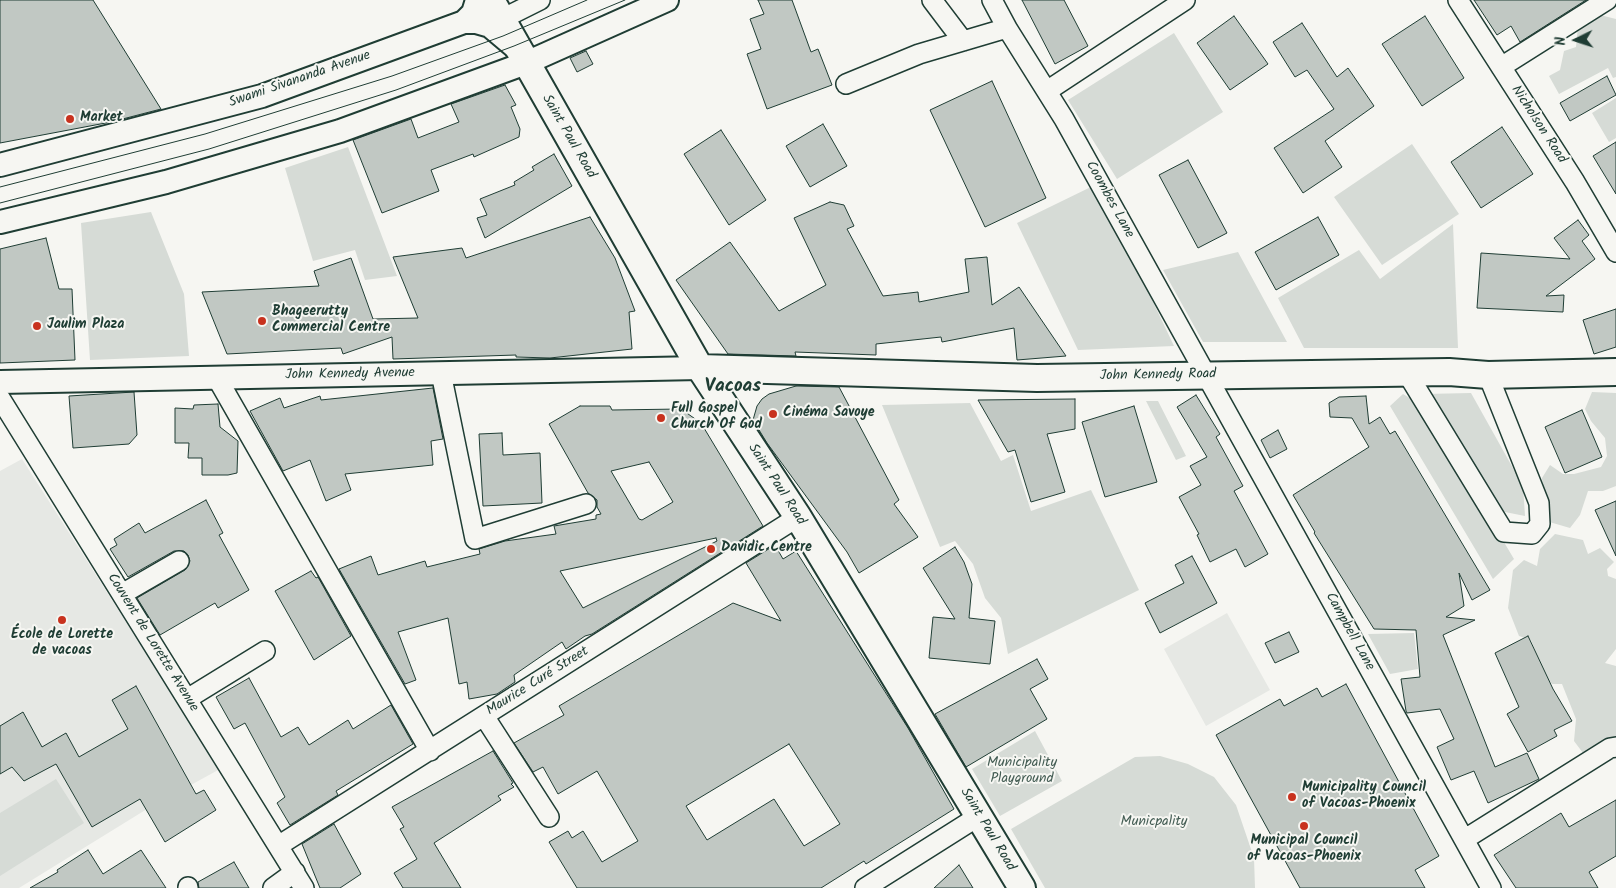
<!DOCTYPE html>
<meta charset="utf-8">
<style>
body{margin:0}
#map{position:relative;width:1616px;height:888px;overflow:hidden;background:#f6f6f2;font-family:Kalam,sans-serif}
canvas{display:block}
.north{position:absolute;left:1551px;top:15px;width:50px;height:50px;-webkit-text-stroke:4px #f6f6f2;paint-order:stroke;rotate:266deg;font-size:14px;font-weight:700;line-height:20px;text-align:center;color:#1f3d34}
.north::after{content:'';display:block;margin:auto;width:18px;height:22px;background:#1f3d34;clip-path:polygon(50% 0,100% 100%,50% 72%,0 100%)}
</style>
<div id="map">
<canvas width="1616" height="888"></canvas>
<div class="north">N</div>
</div>
<script>
const ctx = document.querySelector('canvas').getContext('2d');
ctx.lineJoin = 'round';
function fillPath(path, color) {
  ctx.fillStyle = color;
  ctx.fill(path, 'evenodd');
}
function toPath(rows) {
  const path = new Path2D();
  for (const r of rows) {
    path.moveTo(r[0], r[1]);
    for (let i = 2; i < r.length; i += 2) path.lineTo(r[i], r[i + 1]);
  }
  return path;
}
function strokePath(path, color, width, dash) {
  ctx.strokeStyle = color;
  ctx.lineWidth = width;
  ctx.lineCap = dash ? 'butt' : 'round';
  ctx.setLineDash(dash || []);
  ctx.stroke(path);
}
function drawText(font, color, halo, rows, align = 'center') {
  ctx.font = font + ' Kalam,sans-serif';
  ctx.lineWidth = 4;
  ctx.setLineDash([]);
  ctx.textBaseline = 'middle';
  ctx.strokeStyle = halo;
  ctx.fillStyle = color;
  for (const [text, x, y, turn = 0] of rows) {
    ctx.save();
    ctx.translate(x, y);
    ctx.rotate((+turn || 0) * Math.PI / 180);
    ctx.textAlign = isNaN(turn) ? turn : align;
    if (halo) ctx.strokeText(text, 0, 0);
    ctx.fillText(text, 0, 0);
    ctx.restore();
  }
}
const built = toPath([
 [22,459,220,769,147,809,19,888,0,888,0,471],
 [1227,613,1270,690,1206,726,1164,649]
]);
const green = toPath([
 [1592,13,1616,19,1616,77,1613,78,1608,68,1559,94,1549,76,1560,70,1564,51,1576,47,1578,26],
 [1174,33,1223,112,1117,179,1068,100],
 [1616,98,1616,138,1609,142,1592,113],
 [1412,144,1459,214,1382,265,1334,197],
 [348,147,397,276,365,280,355,250,313,261,285,168],
 [1097,184,1174,346,1078,350,1017,223],
 [151,212,184,294,189,356,90,360,81,223],
 [1453,224,1458,348,1304,348,1278,298,1359,250,1380,279],
 [1238,252,1287,342,1203,342,1163,270],
 [1592,392,1616,393,1616,486,1603,491,1588,491,1580,515,1570,528,1546,521,1542,478,1550,465,1563,474,1574,474,1601,467,1607,456,1605,438,1591,421,1585,409],
 [1471,393,1523,486,1525,516,1500,511,1425,394],
 [1403,394,1423,406,1514,559,1493,579,1390,406],
 [1146,401,1158,401,1186,456,1176,460],
 [970,403,1001,461,1013,455,1031,511,1091,490,1139,590,1008,654,1001,618,985,598,973,564,955,541,940,547,882,405],
 [1555,534,1583,540,1588,554,1600,548,1614,562,1607,569,1608,576,1616,579,1616,649,1605,663,1616,666,1616,742,1583,753,1574,741,1576,719,1562,684,1552,684,1545,677,1531,640,1519,636,1508,608,1513,570,1524,560,1537,566,1540,549],
 [1414,633,1418,669,1390,674,1368,634],
 [1035,731,1062,781,1000,816,972,769],
 [1160,756,1188,764,1214,777,1236,805,1254,858,1255,888,1045,888,1011,829,1135,757],
 [56,779,84,823,0,876,0,813]
]);
const building = toPath([
 [0,0,93,0,161,109,111,122,0,143,0,0],
 [758,0,792,0,811,52,818,49,832,85,767,109,747,54,761,49,750,19,764,14,758,0],
 [1022,0,1064,0,1088,46,1055,64,1022,0],
 [1474,0,1586,0,1520,42,1511,26,1497,35,1474,0],
 [1234,16,1268,64,1230,90,1197,43,1234,16],
 [1425,16,1464,78,1422,106,1382,44,1425,16],
 [1302,23,1337,77,1348,68,1374,106,1325,141,1342,167,1303,193,1274,148,1334,109,1307,70,1295,77,1273,42,1302,23],
 [586,51,593,64,577,72,570,58,586,51],
 [1607,76,1616,95,1570,121,1560,103,1607,76],
 [992,81,1046,198,985,227,930,110,992,81],
 [505,85,516,105,511,107,520,129,519,137,474,157,473,154,431,170,439,191,382,213,353,140,411,119,418,138,459,122,451,104,505,85],
 [823,124,847,166,810,187,786,146,823,124],
 [1502,127,1533,174,1481,208,1451,162,1502,127],
 [721,130,766,200,729,225,684,154,721,130],
 [1616,142,1616,194,1593,156,1616,142],
 [554,154,572,186,485,238,477,218,487,215,480,199,515,185,514,182,534,170,532,167,554,154],
 [1188,160,1227,233,1198,248,1159,175,1188,160],
 [830,202,844,205,854,226,847,229,883,296,918,292,919,302,969,292,965,259,987,257,992,305,1019,287,1066,356,1017,360,1014,328,942,342,941,337,876,344,876,355,795,352,796,356,728,354,676,280,730,242,779,311,826,285,794,218,830,202],
 [590,217,615,258,635,311,629,312,632,349,550,358,516,357,516,355,393,359,392,337,343,354,341,348,227,354,202,292,319,286,314,271,351,258,373,319,418,318,393,257,462,248,466,258,590,217],
 [1318,217,1339,255,1276,290,1255,252,1318,217],
 [1578,220,1589,235,1582,241,1595,259,1546,296,1564,295,1563,312,1477,308,1481,253,1570,259,1554,238,1578,220],
 [46,238,59,289,72,289,75,360,0,363,0,249,46,238],
 [1616,309,1616,347,1594,354,1583,320,1616,309],
 [796,386,839,387,899,500,894,504,918,537,859,573,847,552,767,443,753,420,757,406,762,399,769,394,796,386],
 [433,388,443,439,431,441,433,465,345,474,351,490,326,501,310,460,283,471,250,411,280,398,284,408,320,396,321,400,433,388],
 [134,392,137,435,129,444,73,448,69,396,134,392],
 [1196,395,1220,434,1216,437,1243,486,1234,491,1268,554,1245,567,1236,549,1210,562,1197,535,1199,534,1179,497,1201,485,1190,466,1207,457,1177,407,1196,395],
 [1366,396,1369,424,1380,417,1390,434,1395,431,1490,590,1472,600,1459,573,1464,606,1446,617,1475,620,1443,635,1495,767,1527,753,1539,779,1488,803,1474,771,1451,780,1437,747,1454,739,1440,709,1407,713,1406,711,1401,679,1420,677,1416,630,1374,629,1314,533,1315,532,1293,495,1369,447,1352,418,1330,417,1329,403,1339,397,1366,396],
 [1075,399,1075,429,1047,434,1065,492,1031,502,1015,450,1008,452,978,400,1075,399],
 [218,404,220,427,238,441,237,473,228,475,202,475,202,458,188,458,189,443,175,443,175,408,193,409,194,405,218,404],
 [580,406,610,406,612,410,681,409,701,423,763,526,592,634,585,636,566,649,562,642,514,675,515,682,497,694,469,699,467,682,459,684,448,618,398,632,416,680,405,684,339,569,371,556,378,575,425,561,427,567,480,554,479,549,505,541,556,534,554,526,596,519,596,515,601,514,597,507,597,500,588,493,549,424,580,406],
 [649,462,673,502,642,520,639,519,611,471,649,462],
 [716,538,717,541,583,608,560,571,716,538],
 [1134,406,1157,482,1105,497,1082,422,1134,406],
 [1582,410,1602,457,1565,473,1545,427,1582,410],
 [1278,430,1287,449,1270,458,1261,440,1278,430],
 [502,433,503,455,540,453,542,503,483,506,479,434,502,433],
 [206,500,223,533,219,535,249,590,218,608,215,603,160,635,137,598,185,570,190,561,188,555,184,551,174,551,128,577,110,549,117,545,114,539,139,523,145,533,206,500],
 [1616,501,1616,556,1595,510,1616,501],
 [775,545,783,559,796,551,908,728,954,809,866,864,864,861,821,888,577,888,549,842,568,831,572,838,583,831,602,862,638,841,597,771,558,794,543,767,533,772,514,743,564,715,559,706,733,603,781,621,746,563,775,545],
 [789,744,840,824,804,846,774,799,707,840,686,806,789,744],
 [955,547,964,562,972,584,969,618,995,621,990,664,929,658,933,617,955,619,923,568,955,547],
 [1192,556,1217,603,1160,633,1145,603,1184,583,1175,565,1192,556],
 [311,571,316,578,318,577,351,636,314,660,275,591,311,571],
 [1289,632,1299,652,1275,663,1265,643,1289,632],
 [1528,636,1553,689,1572,721,1554,730,1557,736,1528,752,1507,714,1519,707,1495,653,1528,636],
 [1037,659,1048,679,1030,689,1047,719,966,767,935,714,1037,659],
 [249,678,281,737,298,727,309,745,348,720,353,729,391,705,413,744,336,791,338,795,290,825,277,803,285,797,245,723,234,729,216,697,249,678],
 [1346,684,1439,856,1415,870,1425,888,1300,888,1216,735,1280,699,1284,706,1317,688,1322,697,1346,684],
 [136,686,196,794,204,790,216,810,165,842,140,799,92,827,56,764,24,781,12,767,0,774,0,726,23,712,42,747,66,733,79,757,128,729,112,700,136,686],
 [493,751,513,783,511,784,514,787,498,796,501,800,434,843,461,888,403,888,394,873,417,859,400,829,404,827,392,807,493,751],
 [1616,800,1616,856,1589,872,1598,888,1516,888,1494,855,1561,813,1569,827,1616,800],
 [334,824,361,874,340,888,320,888,302,844,334,824],
 [88,850,103,874,141,850,166,888,30,888,58,872,57,870,88,850],
 [234,862,249,888,199,888,198,882,234,862],
 [959,865,973,888,934,888,959,865]
]);
const minor = toPath([
 [932,0,963,41],
 [1458,0,1575,182,1616,252],
 [502,19,540,0],
 [1007,28,1064,119,1491,888],
 [1501,67,1607,0],
 [846,84,919,54,1007,28,992,0],
 [1047,91,1185,0],
 [441,373,475,539,586,504],
 [1407,373,1504,532,1532,534,1540,524,1539,503,1488,375],
 [217,378,430,751],
 [0,398,304,888],
 [122,594,179,561],
 [187,699,265,651],
 [484,716,549,817],
 [1465,839,1610,748,1616,747],
 [278,846,798,517],
 [188,887,188,888],
 [273,888,295,872],
 [865,888,979,816]
]);
const tertiary = toPath([
 [464,22,473,13,477,0],
 [0,165,262,96,464,22,476,22,490,26,515,47],
 [0,222,166,182,340,131,526,63,667,0],
 [0,382,700,368]
]);
const secondary = toPath([
 [491,0,700,368,798,517,1022,888],
 [700,368,1037,378,1449,372,1488,375,1616,372]
]);
const tram = toPath([
 [0,187,205,134,392,76,503,36,587,0],
 [0,203,209,149,396,90,514,46,625,0]
]);
const markers = [
 [70,119,5,"#c8321e"],
 [262,321,5,"#c8321e"],
 [37,326,5,"#c8321e"],
 [773,414,5,"#c8321e"],
 [661,418,5,"#c8321e"],
 [711,549,5,"#c8321e"],
 [62,620,5,"#c8321e"],
 [1292,797,5,"#c8321e"],
 [1304,826,5,"#c8321e"]
];
const streetNames = [
 ["Swami Sivananda Avenue",300,80,-19],
 ["Nicholson Road",1538,125,57],
 ["Saint Paul Road",568,137,60],
 ["Coombes Lane",1109,200,61],
 ["John Kennedy Avenue",350,375,-1],
 ["John Kennedy Road",1158,376,-1],
 ["Saint Paul Road",776,485,57],
 ["Campbell Lane",1349,632,61],
 ["Couvent de Lorette Avenue",152,643,58],
 ["Maurice Curé Street",538,682,-32],
 ["Saint Paul Road",987,830,59]
];
const poiNames = [
 ["Market",80,119],
 ["Bhageerutty",272,313],
 ["Commercial Centre",272,329],
 ["Jaulim Plaza",47,326],
 ["Full Gospel",671,410],
 ["Church Of God",671,426],
 ["Cinéma Savoye",783,414],
 ["Davidic Centre",721,549],
 ["École de Lorette",62,636,"center"],
 ["de vacoas",62,652,"center"],
 ["Municipality Council",1302,789],
 ["of Vacoas-Phoenix",1302,805],
 ["Municipal Council",1304,842,"center"],
 ["of Vacoas-Phoenix",1304,858,"center"]
];
const parkNames = [
 ["Municipality",1022,764],
 ["Playground",1022,780],
 ["Municpality",1154,823]
];
const districtNames = [
 ["Vacoas",733,388]
];
fillPath(built, '#e6e8e4');
fillPath(green, '#d6dbd6');
fillPath(building, '#c1c8c3');
strokePath(building, '#1f3d34', 1);
strokePath(minor, '#1f3d34', 22);
strokePath(tertiary, '#1f3d34', 26);
strokePath(secondary, '#1f3d34', 30);
strokePath(minor, '#f6f6f2', 19);
strokePath(tertiary, '#f6f6f2', 22);
strokePath(secondary, '#f6f6f2', 26);
strokePath(tram, '#1f3d34', 1);
for (const [x, y, r, color] of markers) {
  const dot = new Path2D();
  dot.arc(x, y, r, 0, 2 * Math.PI);
  ctx.fillStyle = color;
  ctx.fill(dot);
  strokePath(dot, '#f6f6f2', 2);
}
drawText('14px', '#1f3d34', '#f6f6f2', streetNames);
drawText('bold 14px', '#1f3d34', '#f6f6f2', poiNames, 'left');
drawText('14px', '#445d54', '#f6f6f2', parkNames);
drawText('bold 19px', '#1f3d34', '#f6f6f2', districtNames);
</script>
